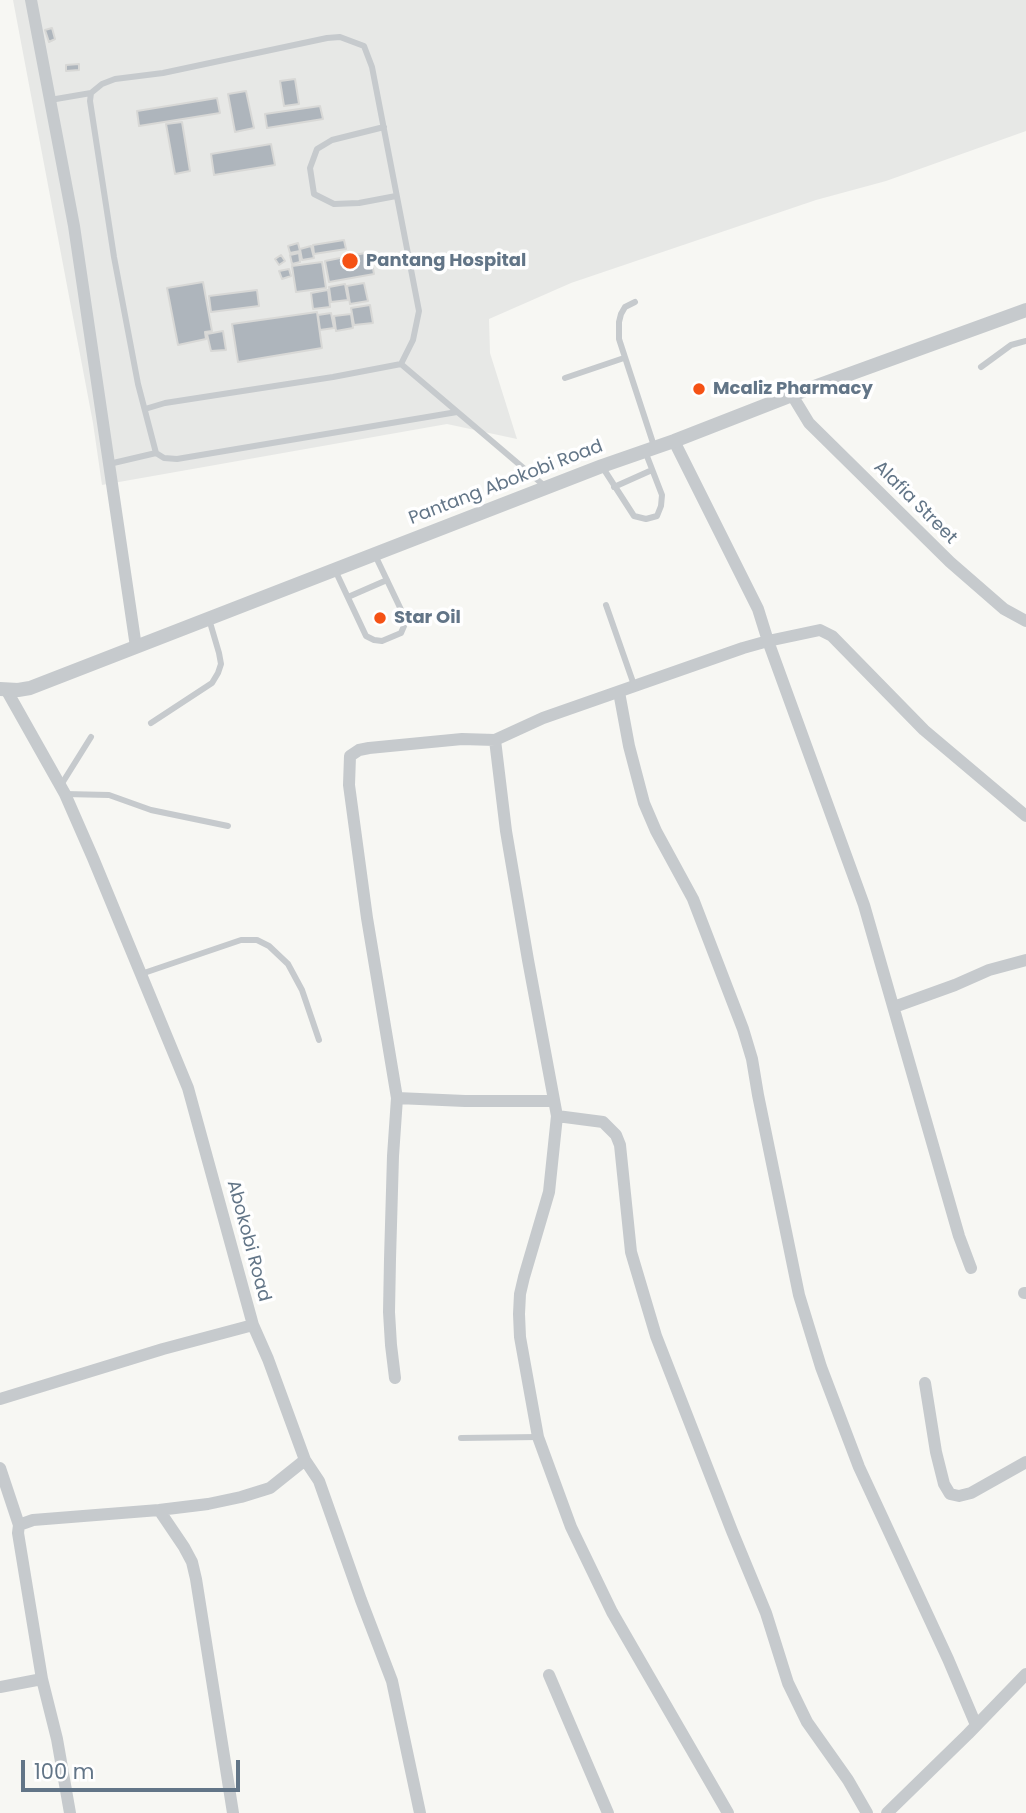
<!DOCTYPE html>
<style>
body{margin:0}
#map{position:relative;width:1026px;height:1813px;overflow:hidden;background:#f7f7f3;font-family:Poppins,sans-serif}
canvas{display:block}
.scale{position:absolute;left:21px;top:1760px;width:219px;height:32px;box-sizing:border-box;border:4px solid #627587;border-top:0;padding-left:9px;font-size:21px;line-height:24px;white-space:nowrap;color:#627587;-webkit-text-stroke:5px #fff;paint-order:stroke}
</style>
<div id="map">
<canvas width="1026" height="1813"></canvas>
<div class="scale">100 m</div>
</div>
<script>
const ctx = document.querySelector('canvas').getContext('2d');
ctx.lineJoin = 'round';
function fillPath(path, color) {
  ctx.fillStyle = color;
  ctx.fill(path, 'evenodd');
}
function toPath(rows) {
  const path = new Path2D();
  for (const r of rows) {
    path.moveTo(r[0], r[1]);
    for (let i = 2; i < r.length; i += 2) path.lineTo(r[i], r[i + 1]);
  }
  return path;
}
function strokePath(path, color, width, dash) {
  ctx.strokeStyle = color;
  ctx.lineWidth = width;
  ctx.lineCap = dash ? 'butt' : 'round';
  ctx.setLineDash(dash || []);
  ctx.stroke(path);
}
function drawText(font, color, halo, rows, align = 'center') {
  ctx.font = font + ' Poppins,sans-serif';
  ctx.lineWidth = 7;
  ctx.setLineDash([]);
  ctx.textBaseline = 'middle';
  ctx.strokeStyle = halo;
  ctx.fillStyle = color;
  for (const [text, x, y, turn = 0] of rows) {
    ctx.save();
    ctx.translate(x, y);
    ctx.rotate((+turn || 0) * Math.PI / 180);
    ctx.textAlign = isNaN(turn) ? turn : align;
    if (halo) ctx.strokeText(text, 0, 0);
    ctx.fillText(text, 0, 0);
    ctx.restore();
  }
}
const built = toPath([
 [13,0,1026,0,1026,131,886,181,816,200,571,283,489,319,490,353,517,439,447,424,102,485,93,423]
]);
const building = toPath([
 [52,28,55,39,49,42,45,30,52,28],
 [79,64,79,70,66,71,66,65,79,64],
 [295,79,299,104,284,106,280,81,295,79],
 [246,91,254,128,235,132,228,94,246,91],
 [217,98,220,113,139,126,137,111,217,98],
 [320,106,323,119,267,128,265,114,320,106],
 [182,122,190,171,175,174,166,124,182,122],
 [271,144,275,165,214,175,211,154,271,144],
 [344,240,346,249,314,254,313,245,344,240],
 [298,243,300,251,290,253,288,246,298,243],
 [311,246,314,258,302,260,300,249,311,246],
 [370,252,374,274,329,282,325,261,370,252],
 [299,253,300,262,292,264,290,255,299,253],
 [281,255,285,261,279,265,275,259,281,255],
 [322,262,326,288,296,292,292,266,322,262],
 [289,269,291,276,282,279,279,271,289,269],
 [203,282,212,331,205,332,206,339,178,345,167,288,203,282],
 [364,283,368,301,350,304,347,286,364,283],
 [345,284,348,300,331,302,329,287,345,284],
 [257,290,259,306,211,312,209,296,257,290],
 [328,290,330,307,313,309,311,293,328,290],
 [370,305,373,323,354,325,351,308,370,305],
 [317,312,322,348,238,362,232,324,317,312],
 [331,313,334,328,320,330,318,315,331,313],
 [351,314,353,328,336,331,334,316,351,314],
 [223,331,226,350,211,351,207,334,223,331]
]);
const service = toPath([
 [50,100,91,93],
 [384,127,332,140,317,149,310,168,314,194,334,204,359,203,396,196],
 [635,302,625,307,621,314,619,322,619,339,654,446],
 [401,364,413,340,419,311,372,67,364,46,340,37,327,38,163,73,115,79,102,84,91,93,90,101,114,257,138,384,156,453,164,458,177,459,457,412],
 [401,364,547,488],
 [981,367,1011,345,1026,341],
 [565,378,624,358],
 [145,409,165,403,333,377,401,364],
 [109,464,156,453],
 [603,468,634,516,646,519,657,516,661,506,662,495,645,451],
 [614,487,652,470],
 [335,570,366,636,374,640,382,641,401,633,404,626,405,618,375,555],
 [348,597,387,580],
 [606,605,634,685],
 [151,723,212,683,218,673,221,664,219,653,209,619],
 [61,785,91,737],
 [65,794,109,795,151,810,228,826],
 [141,974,241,940,257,940,269,946,288,964,302,990,319,1040],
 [461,1438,538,1437]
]);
const minor = toPath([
 [31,0,74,226,136,647],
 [792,395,809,423,950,562,1004,609,1026,621],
 [674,441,758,609,768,641,864,905,959,1236,971,1268],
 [7,691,65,794,93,858,188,1088,253,1325,268,1359,305,1460,319,1481,361,1600,392,1681,420,1813],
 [619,692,629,746,644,803,656,831,693,899,743,1029,752,1059,758,1095,799,1295,821,1367,859,1467,948,1659,976,1725],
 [495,740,506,831,528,960,557,1116,549,1192,524,1277,520,1294,519,1314,520,1337,538,1437,571,1527,612,1612,728,1813],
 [894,1007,955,985,989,970,1026,960],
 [397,1098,465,1101,553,1101],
 [557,1116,603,1122,616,1135,620,1145,631,1252,656,1336,732,1531,766,1613,788,1683,807,1722,848,1780,867,1813],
 [1024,1293,1026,1293],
 [395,1378,391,1345,389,1312,390,1259,393,1156,397,1098,367,918,349,785,350,756,359,750,369,748,462,739,495,740,543,718,743,648,768,641,820,630,832,636,924,730,1026,816],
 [925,1383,936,1452,944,1484,950,1494,959,1496,971,1493,1026,1462],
 [0,1399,163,1349,253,1325],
 [0,1468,19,1525,18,1533,42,1679,57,1739,70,1813],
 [159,1510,184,1547,192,1562,196,1579,233,1813],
 [19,1525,33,1520,159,1510,208,1504,241,1497,270,1488,305,1460],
 [549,1675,608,1813],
 [0,1687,42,1679],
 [887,1813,968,1734,1026,1674]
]);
const tertiary = toPath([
 [0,689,18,690,30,688,602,466,674,441,792,395,1026,310]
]);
const markers = [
 [350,261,9,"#f55215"],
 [699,389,7,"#f55215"],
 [380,618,7,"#f55215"]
];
const poiNames = [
 ["Pantang Hospital",366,261],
 ["Mcaliz Pharmacy",713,389],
 ["Star Oil",394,618]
];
const streetNames = [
 ["Pantang Abokobi Road",506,483,-21],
 ["Alafia Street",915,503,45],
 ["Abokobi Road",248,1241,75]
];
fillPath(built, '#e7e8e6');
fillPath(building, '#aeb5bc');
strokePath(building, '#d8d8d6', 2);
strokePath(service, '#c6cacd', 6);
strokePath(minor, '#c6cacd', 12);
strokePath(tertiary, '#c6cacd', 14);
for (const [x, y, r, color] of markers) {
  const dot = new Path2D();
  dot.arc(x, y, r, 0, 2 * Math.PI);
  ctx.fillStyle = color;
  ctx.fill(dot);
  strokePath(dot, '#fff', 2.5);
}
drawText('bold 18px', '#627587', '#fff', poiNames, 'left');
drawText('18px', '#627587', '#fff', streetNames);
</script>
